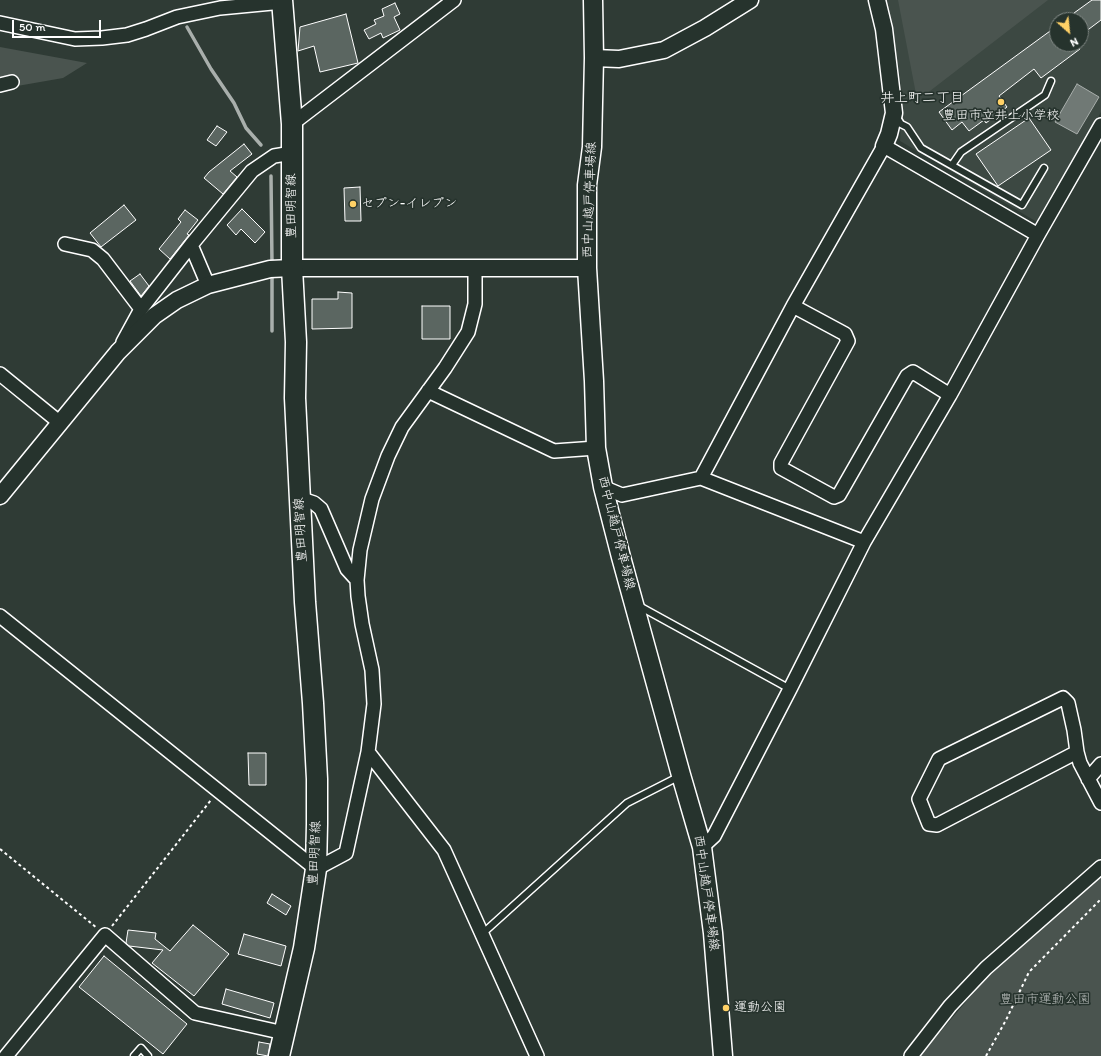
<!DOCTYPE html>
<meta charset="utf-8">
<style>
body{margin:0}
#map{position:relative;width:1101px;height:1056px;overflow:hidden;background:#2f3b35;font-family:Itim,sans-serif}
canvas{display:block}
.north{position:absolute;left:1049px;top:12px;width:40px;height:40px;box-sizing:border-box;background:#26332d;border:1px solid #7d8581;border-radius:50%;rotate:153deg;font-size:11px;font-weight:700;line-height:16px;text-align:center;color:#fff}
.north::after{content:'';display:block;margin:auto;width:14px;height:18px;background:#ffd166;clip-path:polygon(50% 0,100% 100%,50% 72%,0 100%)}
.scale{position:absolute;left:12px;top:20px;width:89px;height:18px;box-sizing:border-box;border:2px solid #fff;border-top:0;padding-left:5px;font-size:12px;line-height:14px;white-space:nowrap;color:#fff;-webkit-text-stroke:3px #26332d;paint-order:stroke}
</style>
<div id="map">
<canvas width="1101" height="1056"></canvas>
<div class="north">N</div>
<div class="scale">50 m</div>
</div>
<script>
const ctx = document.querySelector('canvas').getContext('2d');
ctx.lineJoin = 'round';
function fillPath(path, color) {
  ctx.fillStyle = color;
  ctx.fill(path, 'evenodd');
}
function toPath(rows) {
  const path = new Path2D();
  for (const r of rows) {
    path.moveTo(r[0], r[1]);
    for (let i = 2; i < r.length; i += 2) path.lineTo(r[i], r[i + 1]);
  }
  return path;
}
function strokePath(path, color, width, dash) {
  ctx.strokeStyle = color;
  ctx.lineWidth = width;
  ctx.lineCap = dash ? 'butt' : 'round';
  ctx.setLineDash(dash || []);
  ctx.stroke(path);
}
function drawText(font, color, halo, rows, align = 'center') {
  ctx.font = font + ' Itim,"Klee One",sans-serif';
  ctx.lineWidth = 3.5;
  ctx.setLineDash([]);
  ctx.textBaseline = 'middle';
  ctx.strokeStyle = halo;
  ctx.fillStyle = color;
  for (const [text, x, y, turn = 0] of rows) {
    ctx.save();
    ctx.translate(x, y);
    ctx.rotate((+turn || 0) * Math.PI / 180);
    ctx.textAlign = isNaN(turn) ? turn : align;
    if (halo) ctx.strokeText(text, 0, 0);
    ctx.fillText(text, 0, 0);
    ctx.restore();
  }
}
const built = toPath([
 [887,0,1101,0,1101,112,1037,222,900,141,902,93,893,26],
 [1057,20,1081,20,1081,44,1057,44]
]);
const green = toPath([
 [898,0,1048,0,926,94,916,94],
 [0,47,87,63,63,78,0,89],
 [1101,872,1101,1056,920,1056,991,972]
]);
const water = toPath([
 [1077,84,1099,97,1077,134,1055,122,1077,84]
]);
const stream = toPath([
 [187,27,211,69,234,103,246,128,261,145],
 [271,176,272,264],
 [272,272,272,331]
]);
const building = toPath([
 [1092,0,1101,0,1101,20,1081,35,1081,20,1074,20,1074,13,1092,0],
 [395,3,400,14,394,17,400,30,383,38,381,33,369,39,364,30,376,24,374,20,384,16,382,9,395,3],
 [346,14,358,63,320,72,314,46,298,51,300,27,346,14],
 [1057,26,1057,44,1076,44,1080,49,1041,78,1034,69,999,96,1007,107,986,123,984,120,969,131,962,122,952,130,939,112,1057,26],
 [1029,118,1051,150,998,186,976,154,1029,118],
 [217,126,227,132,216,146,207,140,217,126],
 [244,144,252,154,230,171,237,177,223,194,204,178,209,172,244,144],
 [360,187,361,221,345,221,344,188,360,187],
 [124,205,136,220,101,247,90,233,124,205],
 [242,209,265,232,255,243,241,229,236,235,227,225,242,209],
 [185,210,198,220,187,234,189,235,170,259,159,249,181,222,178,219,185,210],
 [140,274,149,286,141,296,130,281,140,274],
 [338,292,352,293,352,328,312,329,312,299,338,299,338,292],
 [422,306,450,306,450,339,422,339,422,306],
 [248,753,266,753,266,785,249,785,248,753],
 [272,894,291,906,286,915,267,903,272,894],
 [193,925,229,954,194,996,152,963,163,950,129,946,126,943,128,930,156,933,155,939,170,951,193,925],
 [244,934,286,946,281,966,238,954,244,934],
 [104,956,187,1024,163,1054,79,987,104,956],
 [226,989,274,1003,270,1018,222,1004,226,989],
 [259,1042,270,1044,268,1056,257,1054,259,1042]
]);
const path = toPath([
 [0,849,97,928],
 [112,926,211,800],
 [986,1056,1006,1020,1029,972,1101,899]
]);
const service = toPath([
 [896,116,901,124,907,127,921,148,1022,205,1044,168],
 [952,165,961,152,1045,95,1051,81],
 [639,606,790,689],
 [482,934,627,803,680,776],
 [134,1056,141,1048,148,1056]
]);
const minor = toPath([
 [0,23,75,39,102,38,127,35,146,29,177,17,220,8,283,2],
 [0,85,12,82],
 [292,124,454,0],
 [65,244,92,250,103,259,141,309],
 [191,245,208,285],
 [793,306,845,334,848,341,781,463,781,468,834,497,839,495,907,376,913,372,950,395],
 [123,342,141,309,191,245,252,171,274,156,292,153],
 [0,374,59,422],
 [428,391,554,451,596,448],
 [701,478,793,306,884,146,1038,235],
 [603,487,622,495,701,478,864,542],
 [299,498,314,503,321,509,347,569,357,580],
 [0,616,316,869,346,853,368,752,374,704,372,670,362,624,358,596,357,580,360,550,372,499,388,456,402,427,445,368,468,332,475,304,475,268],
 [368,752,444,850,537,1056],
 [1077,752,937,825,929,824,919,799,939,759,1063,698,1068,703,1074,730,1077,752,1080,763,1101,803],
 [1088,779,1101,764],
 [702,847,714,836,790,689,864,542,950,395,1038,235,1101,125],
 [6,1056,105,935,195,1013,284,1033],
 [911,1056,950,1006,986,968,1101,867]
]);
const tertiary = toPath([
 [877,0,884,29,894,113,889,134,884,146],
 [594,58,619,59,664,50,705,28,750,0],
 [0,496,118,352,154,316,177,300,208,285,270,269,292,268,587,268]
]);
const secondary = toPath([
 [593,0,594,58,592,147,587,185,587,268,594,381,596,448,603,487,621,557,681,775,702,847,713,933,723,1056]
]);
const primary = toPath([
 [279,1056,304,948,316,869,317,824,317,779,313,703,305,602,295,398,296,342,292,268,292,124,282,0]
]);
const markers = [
 [1001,102,4,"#ffd166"],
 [353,204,4,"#ffd166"],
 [726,1008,4,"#ffd166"]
];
const poiNames = [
 ["豊田市立井上小学校",1001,116,"center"],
 ["セブン-イレブン",361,204],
 ["運動公園",734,1008]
];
const streetNames = [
 ["西中山越戸停車場線",590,200,-88],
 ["豊田明智線",292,206,-90],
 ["豊田明智線",301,530,-93],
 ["西中山越戸停車場線",616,533,76],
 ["豊田明智線",315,853,-87],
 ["西中山越戸停車場線",706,893,82]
];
const parkNames = [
 ["豊田市運動公園",1045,1000]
];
const neighbourhoodNames = [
 ["井上町二丁目",922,98]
];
fillPath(built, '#3c4842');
fillPath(green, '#4a544f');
fillPath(water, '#707975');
strokePath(water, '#a9afac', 1);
strokePath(stream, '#a9afac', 3.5);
fillPath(building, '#5b6661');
strokePath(building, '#fff', 1);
strokePath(service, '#fff', 9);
strokePath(minor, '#fff', 16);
strokePath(tertiary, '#fff', 19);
strokePath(secondary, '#fff', 21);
strokePath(primary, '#fff', 23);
strokePath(path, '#fff', 2, [3, 3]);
strokePath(service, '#26332d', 6);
strokePath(minor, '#26332d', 13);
strokePath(tertiary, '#26332d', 16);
strokePath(secondary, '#26332d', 18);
strokePath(primary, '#26332d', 20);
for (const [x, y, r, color] of markers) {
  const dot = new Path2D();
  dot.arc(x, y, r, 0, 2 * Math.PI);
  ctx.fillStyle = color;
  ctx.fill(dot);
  strokePath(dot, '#26332d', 1.5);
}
drawText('13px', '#fff', '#26332d', poiNames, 'left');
drawText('13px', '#fff', '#26332d', streetNames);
drawText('13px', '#b7bbb9', '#26332d', parkNames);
drawText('14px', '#fff', '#26332d', neighbourhoodNames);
</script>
